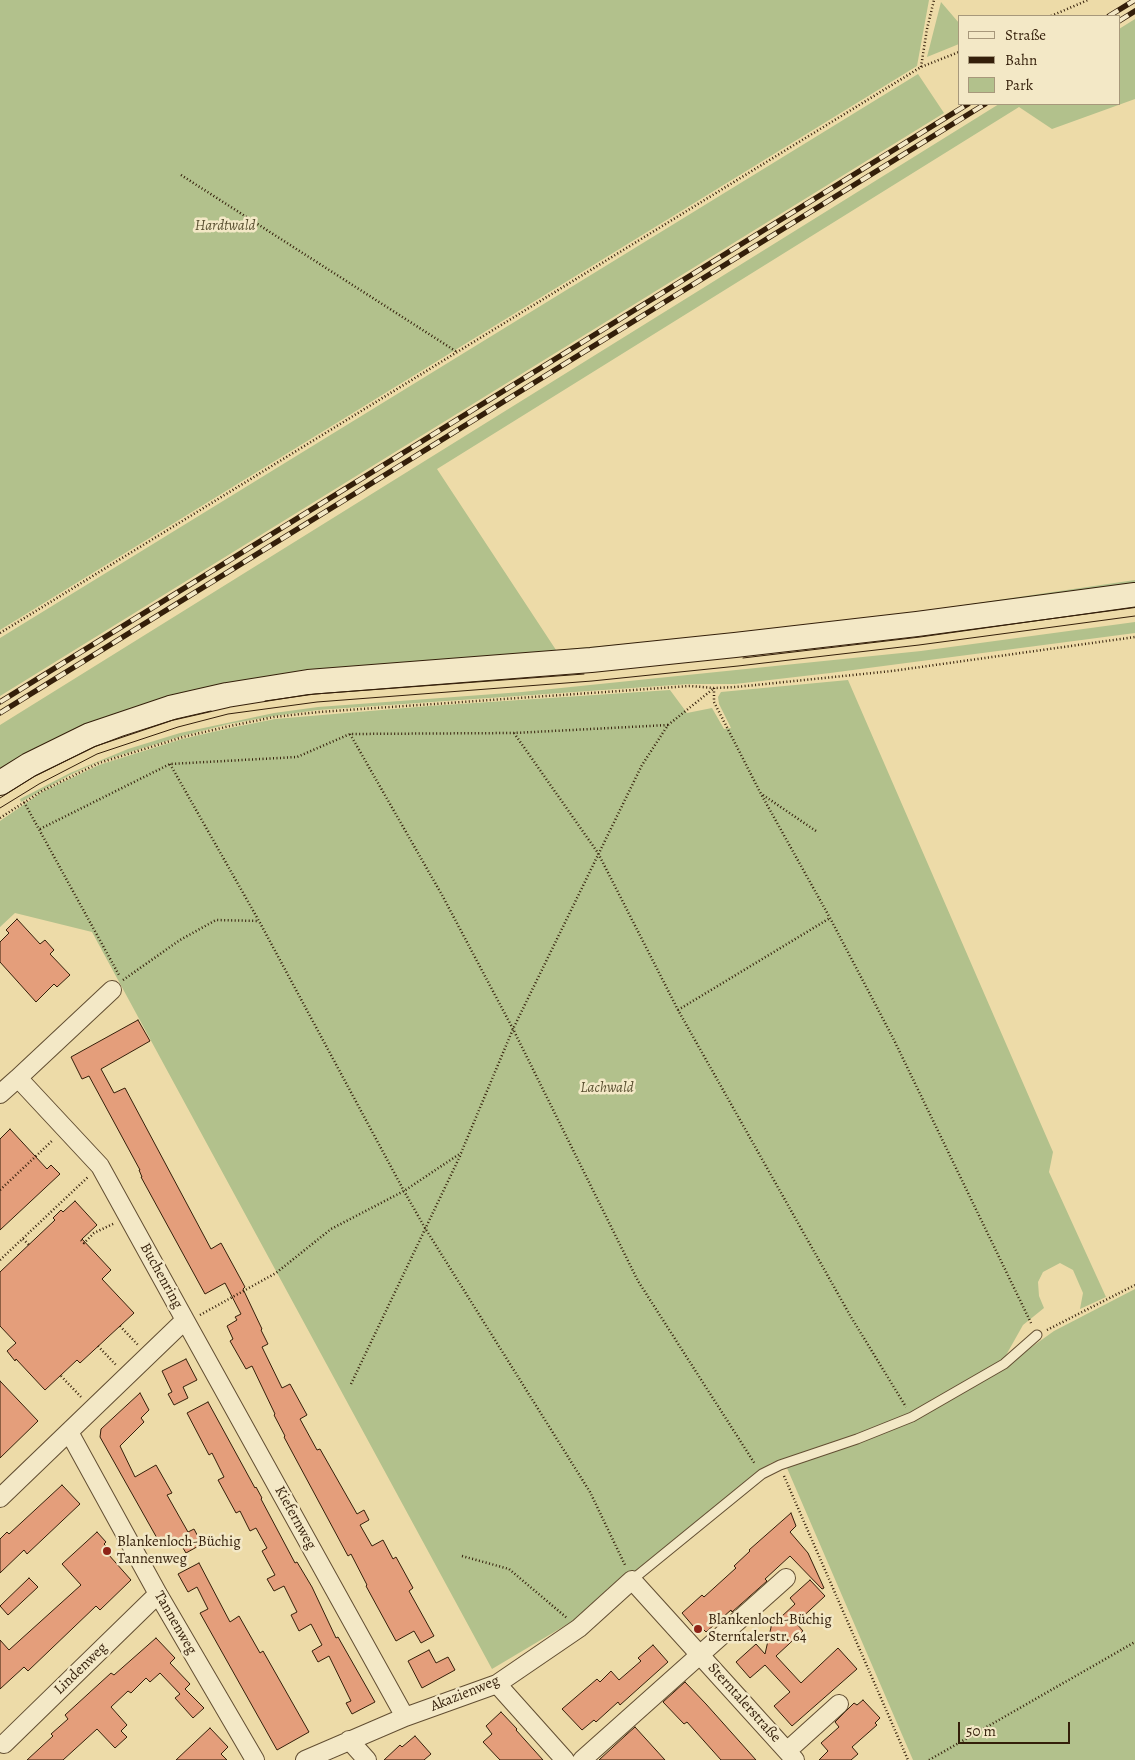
<!DOCTYPE html>
<meta charset="utf-8">
<style>
body{margin:0}
#map{position:relative;width:1135px;height:1760px;overflow:hidden;background:#eddba8;font-family:Alegreya,serif}
canvas{display:block}
.legend{position:absolute;left:958px;top:15px;width:162px;height:90px;box-sizing:border-box;background:#f3e8c6;border:1px solid #a7987b;margin:0;padding:6px 9px;list-style:none;font-size:15px;color:#341f0a}
.legend li{display:flex;align-items:center;gap:10px;height:25px}
.legend b{width:25px;border:1px solid #a7987b}
.scale{position:absolute;left:958px;top:1722px;width:112px;height:22px;box-sizing:border-box;border:2px solid #341f0a;border-top:0;padding-left:6px;font-size:15px;line-height:18px;white-space:nowrap;color:#341f0a;-webkit-text-stroke:4px #f3e8c6;paint-order:stroke}
</style>
<div id="map">
<canvas width="1135" height="1760"></canvas>
<ul class="legend">
<li><b style="height:6px;background:#f3e8c6"></b>Straße</li>
<li><b style="height:6px;background:#341f0a"></b>Bahn</li>
<li><b style="height:14px;background:#b2c18c"></b>Park</li>
</ul>
<div class="scale">50 m</div>
</div>
<script>
const ctx = document.querySelector('canvas').getContext('2d');
ctx.lineJoin = 'round';
function fillPath(path, color) {
  ctx.fillStyle = color;
  ctx.fill(path, 'evenodd');
}
function toPath(rows) {
  const path = new Path2D();
  for (const r of rows) {
    path.moveTo(r[0], r[1]);
    for (let i = 2; i < r.length; i += 2) path.lineTo(r[i], r[i + 1]);
  }
  return path;
}
function strokePath(path, color, width, dash) {
  ctx.strokeStyle = color;
  ctx.lineWidth = width;
  ctx.lineCap = dash ? 'butt' : 'round';
  ctx.setLineDash(dash || []);
  ctx.stroke(path);
}
function drawText(font, color, halo, rows, align = 'center') {
  ctx.font = font + ' Alegreya,serif';
  ctx.lineWidth = 5;
  ctx.setLineDash([]);
  ctx.textBaseline = 'middle';
  ctx.strokeStyle = halo;
  ctx.fillStyle = color;
  for (const [text, x, y, turn = 0] of rows) {
    ctx.save();
    ctx.translate(x, y);
    ctx.rotate((+turn || 0) * Math.PI / 180);
    ctx.textAlign = isNaN(turn) ? turn : align;
    if (halo) ctx.strokeText(text, 0, 0);
    ctx.fillText(text, 0, 0);
    ctx.restore();
  }
}
const green = toPath([
 [0,0,929,0,917,66,0,630],
 [941,2,959,23,959,44,927,57],
 [1135,19,1135,99,1052,129,1019,107,437,469,556,650,735,634,916,612,1135,580,1135,588,918,618,312,675,0,775,0,725,999,104,1119,104,1119,29],
 [918,74,944,113,0,696,0,638],
 [1135,622,1135,633,830,673,735,684,689,684,318,710,274,716,229,724,182,736,98,762,72,774,21,802,20,799,70,773,128,749,180,733,274,713,318,707,522,692,921,651],
 [848,680,1053,1152,1049,1172,1106,1297,1080,1309,1083,1293,1073,1270,1060,1263,1043,1272,1038,1282,1039,1296,1044,1308,1023,1325,1005,1357,955,1391,909,1414,877,1427,771,1463,571,1622,492,1669,92,932,15,913,0,927,0,821,42,792,99,765,182,739,230,728,275,719,429,706,670,690,687,713,712,708,724,729,731,728,719,704,718,697,721,692],
 [1135,1289,1135,1760,913,1760,787,1468,858,1442,1005,1366,1054,1331]
]);
const building = toPath([
 [17,919,40,944,45,940,54,950,50,954,70,975,57,987,54,984,36,1002,0,962,0,942,9,933,6,930,17,919],
 [138,1020,150,1041,101,1069,114,1093,125,1088,211,1249,221,1243,245,1287,243,1289,262,1329,261,1330,268,1344,262,1347,282,1388,290,1384,307,1415,300,1419,317,1450,320,1449,357,1514,364,1510,369,1520,360,1525,372,1546,383,1540,393,1559,396,1557,413,1588,409,1591,434,1636,421,1643,414,1631,396,1641,366,1586,367,1585,351,1554,348,1556,284,1437,285,1436,274,1415,275,1414,252,1366,246,1369,230,1341,233,1339,227,1326,237,1320,235,1317,241,1314,225,1283,205,1294,141,1177,142,1177,139,1170,140,1170,89,1076,82,1079,71,1057,138,1020],
 [10,1129,47,1169,51,1165,60,1174,0,1230,0,1139,10,1129],
 [75,1201,97,1225,82,1239,111,1270,102,1279,134,1313,80,1363,77,1360,45,1390,16,1359,15,1361,7,1351,16,1343,0,1326,0,1272,55,1220,53,1218,61,1210,63,1212,75,1201],
 [186,1359,197,1380,183,1387,188,1398,174,1405,168,1394,172,1392,162,1371,186,1359],
 [0,1381,38,1421,0,1458,0,1381],
 [140,1393,149,1410,141,1418,144,1422,120,1446,135,1477,156,1465,172,1493,167,1495,188,1532,194,1529,202,1544,186,1553,177,1538,162,1547,100,1437,101,1429,140,1393],
 [208,1402,255,1488,256,1487,262,1498,261,1499,295,1563,297,1562,312,1587,336,1638,338,1637,375,1702,352,1714,346,1703,351,1701,329,1656,318,1662,312,1651,322,1645,311,1624,299,1631,291,1615,297,1612,284,1586,274,1591,267,1579,275,1575,262,1551,267,1548,256,1528,250,1531,240,1511,236,1513,218,1480,224,1477,212,1453,209,1455,187,1413,208,1402],
 [62,1485,80,1504,27,1554,24,1550,0,1573,0,1539,7,1532,9,1534,62,1485],
 [791,1513,796,1526,790,1532,808,1553,824,1588,822,1589,790,1556,765,1579,767,1581,732,1612,731,1610,706,1632,703,1629,699,1633,682,1613,702,1595,704,1597,736,1568,734,1566,750,1551,749,1550,791,1513],
 [97,1532,106,1542,104,1544,111,1551,108,1554,131,1580,100,1610,96,1606,28,1671,24,1667,0,1689,0,1640,9,1650,81,1585,62,1564,97,1532],
 [199,1563,230,1622,239,1616,260,1653,263,1651,309,1732,277,1750,200,1613,208,1609,197,1587,188,1592,178,1574,199,1563],
 [29,1578,38,1587,8,1615,0,1606,29,1578],
 [810,1580,825,1596,796,1623,803,1631,776,1656,801,1683,838,1648,857,1669,792,1726,774,1706,790,1692,765,1665,750,1678,736,1662,756,1644,765,1654,774,1614,781,1617,795,1604,790,1598,810,1580],
 [156,1638,175,1658,170,1663,190,1684,185,1689,204,1708,193,1718,175,1698,180,1694,160,1673,150,1682,146,1678,131,1693,128,1691,111,1707,127,1725,121,1731,127,1737,115,1748,97,1729,63,1760,27,1760,53,1736,51,1734,68,1719,65,1715,111,1673,114,1675,156,1638],
 [653,1645,668,1662,620,1705,618,1702,596,1722,594,1720,582,1730,562,1709,597,1679,600,1682,611,1671,619,1680,641,1661,638,1658,653,1645],
 [429,1650,436,1663,448,1657,455,1670,422,1688,408,1661,429,1650],
 [685,1682,706,1704,756,1760,721,1760,687,1722,684,1724,663,1702,685,1682],
 [863,1700,880,1718,875,1723,877,1725,852,1747,858,1754,851,1760,819,1760,828,1751,821,1743,839,1727,835,1722,854,1703,857,1705,863,1700],
 [501,1712,517,1729,516,1730,543,1760,500,1760,483,1742,492,1734,486,1726,501,1712],
 [635,1727,665,1760,599,1760,626,1735,635,1727],
 [210,1728,228,1747,221,1754,227,1760,176,1760,210,1728],
 [415,1736,431,1754,424,1760,384,1760,400,1745,402,1747,415,1736]
]);
const path = toPath([
 [1051,16,1088,0],
 [921,67,927,29,934,0],
 [181,175,457,352],
 [0,633,921,67,959,52],
 [714,688,714,702,761,794,830,918,893,1038,1032,1325],
 [514,733,598,853,678,1010,851,1317,906,1407],
 [350,734,442,895,513,1029,638,1281,755,1464],
 [170,764,259,921,404,1191,425,1228,590,1492,625,1565],
 [763,795,816,831],
 [24,802,119,975],
 [0,818,42,791,99,763,183,737,230,726,274,717,319,712,690,686,714,688,736,687,892,671,1135,637],
 [40,829,170,764,297,757,350,734,514,733,668,725],
 [123,980,180,940,216,920,259,921],
 [678,1010,830,918],
 [0,1190,53,1140],
 [23,1239,29,1245],
 [81,1240,84,1243,94,1233,115,1223],
 [0,1260,88,1177],
 [200,1315,276,1273,331,1229,404,1191,461,1153,513,1029,642,765,668,725,713,689],
 [120,1326,138,1345],
 [1047,1330,1135,1285],
 [98,1346,116,1365],
 [61,1376,82,1398],
 [351,1384,461,1154],
 [784,1476,908,1760],
 [462,1556,509,1569,567,1618],
 [929,1760,1135,1642]
]);
const lane = toPath([
 [632,1580,762,1474,780,1465,857,1439,912,1417,1004,1364,1037,1335]
]);
const street = toPath([
 [18,1078,112,990],
 [0,1094,18,1078,100,1166,185,1320,0,1498],
 [185,1320,405,1717],
 [69,1432,158,1594,255,1760],
 [497,1684,565,1760],
 [349,1740,367,1760],
 [4,1744,158,1594],
 [787,1751,839,1704],
 [305,1760,405,1717,497,1684,579,1628,632,1580,795,1760],
 [582,1760,786,1578]
]);
const secondary = toPath([
 [0,783,29,765,90,735,170,708,227,695,308,682,591,660,735,645,917,624,1135,595]
]);
const tram = toPath([
 [743,658,920,637,1135,607],
 [265,701,315,694,584,674],
 [0,798,35,776,94,747,123,736,176,719,211,711],
 [0,808,39,784,97,754,178,727,228,714,317,702,592,681,738,666,919,645,1135,616]
]);
const rail = toPath([
 [1109,16,1135,0],
 [1119,21,1135,11],
 [0,702,968,104],
 [0,713,985,104]
]);
const markers = [
 [107,1551,5,"#8f2418"],
 [698,1629,5,"#8f2418"]
];
const parkNames = [
 ["Hardtwald",225,226],
 ["Lachwald",607,1088]
];
const streetNames = [
 ["Buchenring",161,1276,61],
 ["Kiefernweg",295,1518,61],
 ["Tannenweg",175,1623,60],
 ["Lindenweg",81,1669,-44],
 ["Akazienweg",465,1694,-22],
 ["Sterntalerstraße",744,1703,48]
];
const poiNames = [
 ["Blankenloch-Büchig",117,1542],
 ["Tannenweg",117,1559],
 ["Blankenloch-Büchig",708,1620],
 ["Sterntalerstr. 64",708,1637]
];
fillPath(green, '#b2c18c');
fillPath(building, '#e49e7b');
strokePath(building, '#341f0a', 1);
strokePath(lane, '#624e32', 11);
strokePath(street, '#624e32', 20);
strokePath(secondary, '#341f0a', 26);
strokePath(path, '#341f0a', 2.5, [1, 2.5]);
strokePath(lane, '#f3e8c6', 9);
strokePath(street, '#f3e8c6', 18);
strokePath(secondary, '#f3e8c6', 24);
strokePath(tram, '#341f0a', 1);
strokePath(rail, '#341f0a', 5.5);
strokePath(rail, '#f3e8c6', 4, [11]);
for (const [x, y, r, color] of markers) {
  const dot = new Path2D();
  dot.arc(x, y, r, 0, 2 * Math.PI);
  ctx.fillStyle = color;
  ctx.fill(dot);
  strokePath(dot, '#f3e8c6', 2);
}
drawText('italic 15px', '#5a5031', '#f3e8c6', parkNames);
drawText('15px', '#341f0a', '#f3e8c6', streetNames);
drawText('15px', '#341f0a', '#f3e8c6', poiNames, 'left');
</script>
